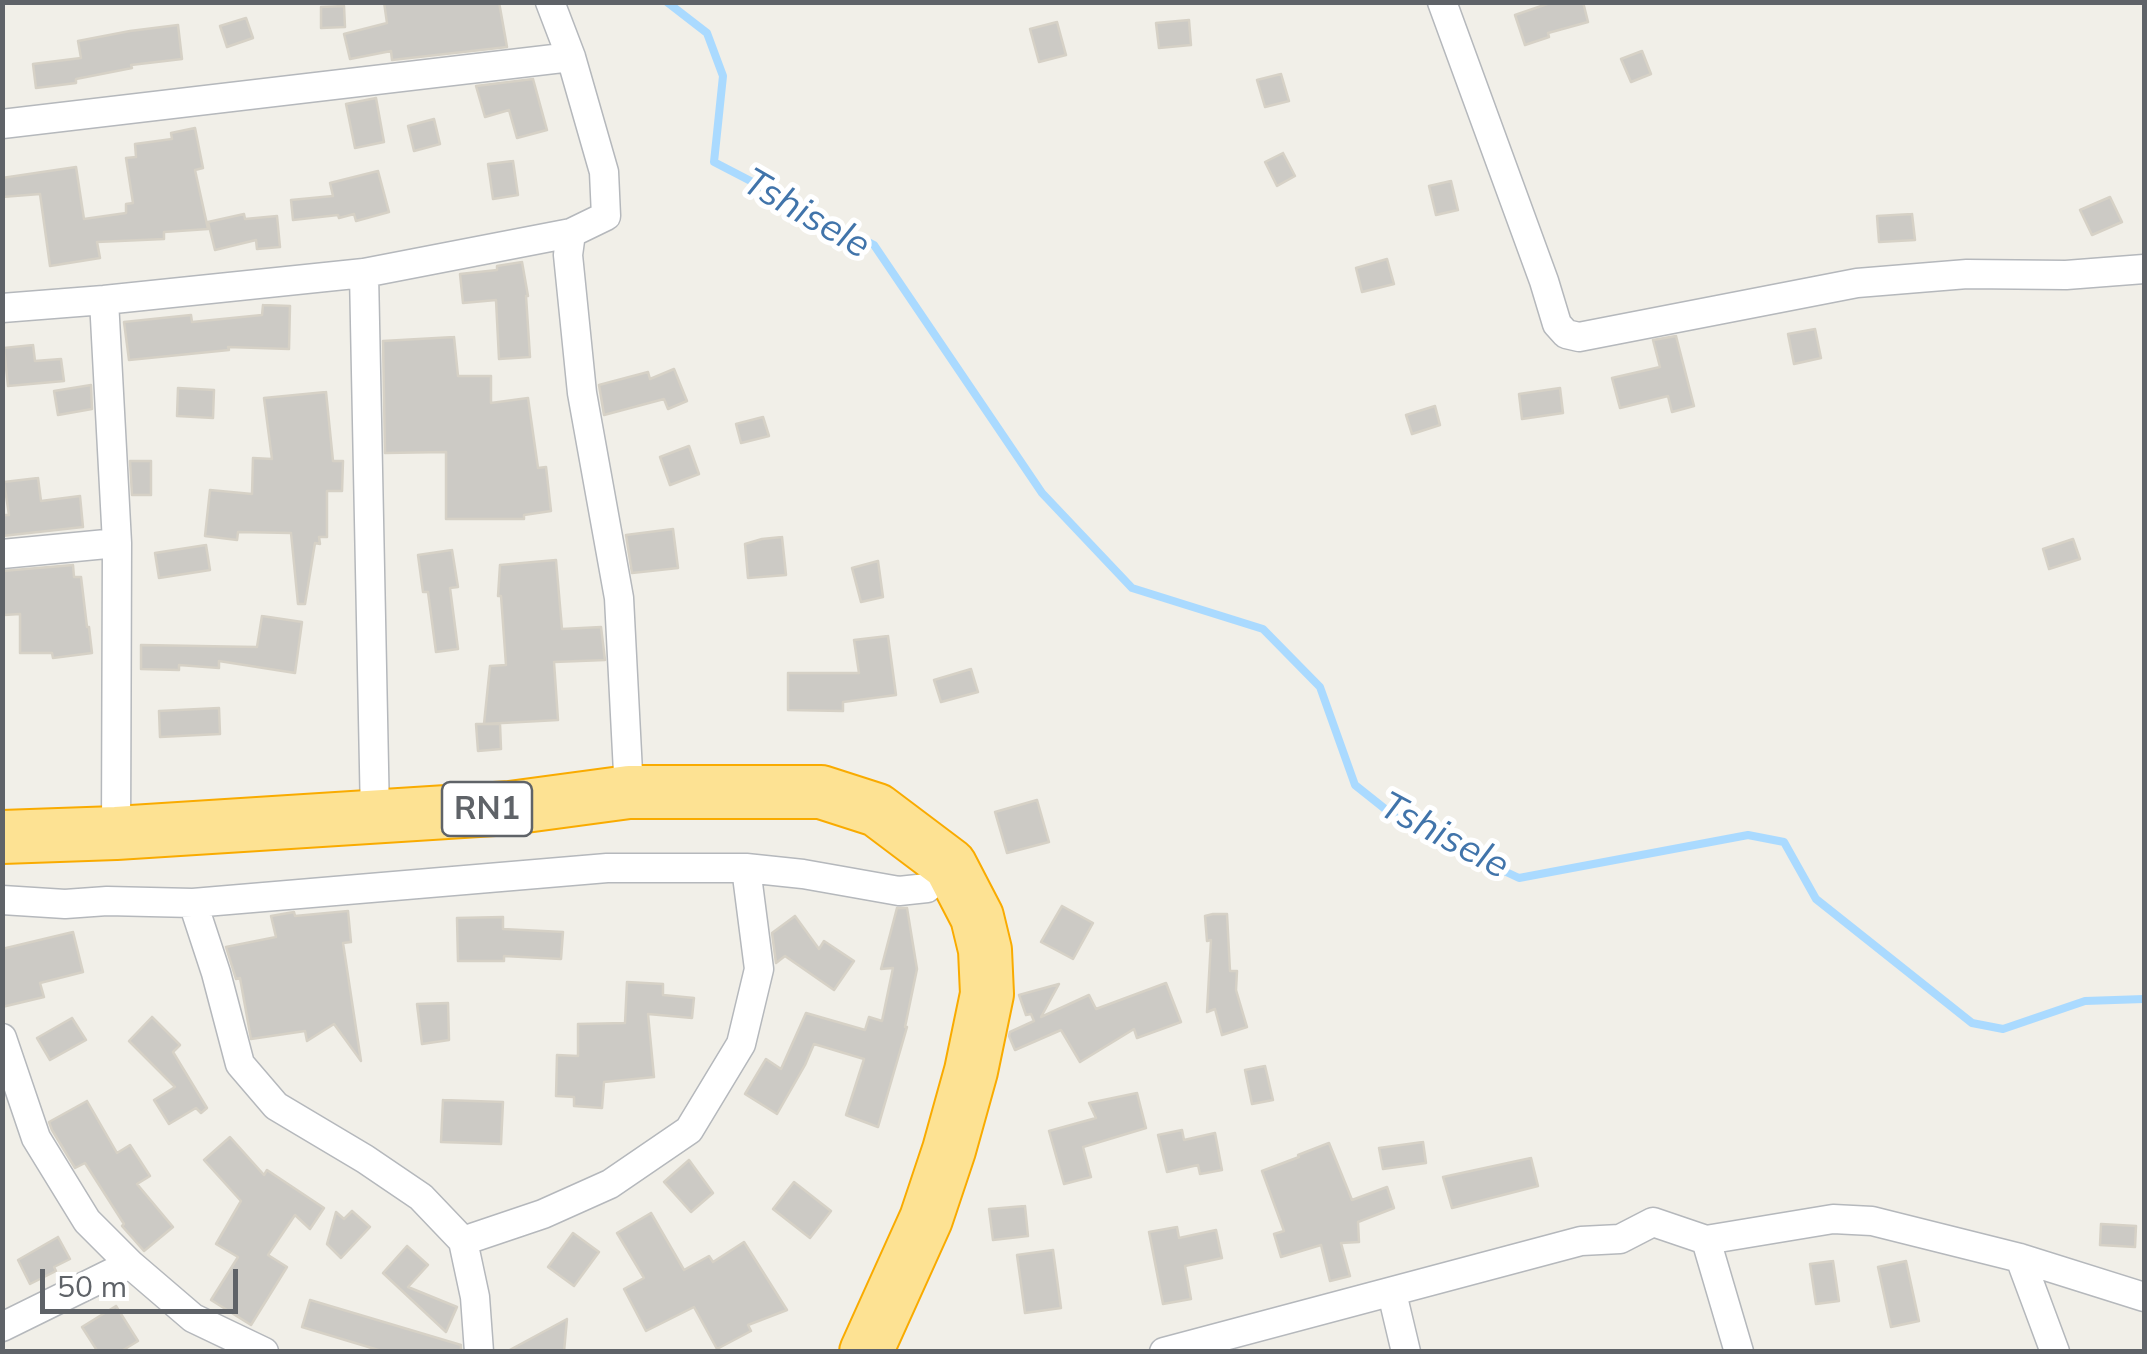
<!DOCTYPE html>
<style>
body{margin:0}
#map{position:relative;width:2147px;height:1354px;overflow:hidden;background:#f1efe8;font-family:Mulish,sans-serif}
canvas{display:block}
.frame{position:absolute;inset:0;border:5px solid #5f6368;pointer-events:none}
.scale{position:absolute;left:40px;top:1269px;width:198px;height:45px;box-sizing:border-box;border:5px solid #5f6368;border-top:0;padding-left:12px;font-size:30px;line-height:35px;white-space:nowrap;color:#5f6368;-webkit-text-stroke:8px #fff;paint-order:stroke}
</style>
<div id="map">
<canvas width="2147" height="1354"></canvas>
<div class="frame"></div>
<div class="scale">50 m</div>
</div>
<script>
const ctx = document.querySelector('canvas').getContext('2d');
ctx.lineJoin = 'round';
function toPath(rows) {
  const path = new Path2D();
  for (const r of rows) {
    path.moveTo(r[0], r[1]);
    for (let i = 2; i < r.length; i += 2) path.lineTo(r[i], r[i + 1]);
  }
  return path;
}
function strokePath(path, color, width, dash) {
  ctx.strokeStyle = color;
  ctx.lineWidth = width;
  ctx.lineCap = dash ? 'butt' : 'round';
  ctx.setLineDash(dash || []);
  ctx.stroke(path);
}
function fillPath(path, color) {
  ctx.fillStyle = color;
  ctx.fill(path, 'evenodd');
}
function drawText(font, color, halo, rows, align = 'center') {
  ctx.font = font + ' Mulish,sans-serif';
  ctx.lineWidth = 10;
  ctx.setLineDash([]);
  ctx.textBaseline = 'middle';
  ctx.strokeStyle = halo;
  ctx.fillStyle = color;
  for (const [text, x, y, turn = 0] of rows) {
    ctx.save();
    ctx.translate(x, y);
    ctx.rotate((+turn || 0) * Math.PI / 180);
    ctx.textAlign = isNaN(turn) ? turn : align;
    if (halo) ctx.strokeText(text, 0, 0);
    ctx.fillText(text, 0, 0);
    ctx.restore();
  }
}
const stream = toPath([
 [667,2,707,33,723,76,714,162,874,245,1042,493,1132,588,1263,629,1320,687,1355,785,1404,824,1519,878,1748,835,1784,842,1816,899,1972,1023,2003,1029,2085,1001,2144,999]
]);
const building = toPath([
 [384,2,499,2,507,47,392,60,391,51,350,59,344,34,387,23,384,2],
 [1553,2,1583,2,1588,22,1548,33,1549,37,1525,45,1515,15,1553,2],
 [344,6,345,27,321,28,321,7,344,6],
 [246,18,253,38,227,47,220,26,246,18],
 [1189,20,1191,45,1159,48,1156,23,1189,20],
 [1057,22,1066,55,1039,62,1030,29,1057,22],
 [178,25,182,59,131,65,132,68,76,79,76,83,36,88,33,64,81,58,78,41,130,31,178,25],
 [1642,51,1651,74,1631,82,1621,59,1642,51],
 [1281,74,1289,101,1265,107,1257,80,1281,74],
 [533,79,547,130,517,138,509,110,485,117,476,86,533,79],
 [376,98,384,142,355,148,346,104,376,98],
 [434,119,440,144,414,151,408,126,434,119],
 [195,128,203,168,195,170,208,229,164,232,164,239,97,242,100,258,50,266,40,194,2,197,2,178,76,167,84,219,126,213,126,204,133,203,126,158,136,157,135,144,172,139,171,133,195,128],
 [1283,153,1295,176,1277,186,1265,162,1283,153],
 [513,161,518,195,493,199,488,164,513,161],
 [378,171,389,212,356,221,354,214,339,218,338,215,293,220,291,200,333,196,330,183,378,171],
 [1451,181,1458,210,1436,215,1429,186,1451,181],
 [2110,197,2122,222,2092,235,2080,210,2110,197],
 [244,214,245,219,277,216,280,247,257,249,256,240,215,250,208,222,244,214],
 [1912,214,1915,240,1879,242,1877,216,1912,214],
 [1387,259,1394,284,1362,292,1356,268,1387,259],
 [522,262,528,296,526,296,530,357,499,359,496,300,463,303,460,274,497,270,497,266,522,262],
 [263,305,290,306,289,349,228,347,229,350,129,360,124,322,191,315,192,322,262,315,263,305],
 [1815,329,1821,358,1794,364,1788,334,1815,329],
 [1676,336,1694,406,1672,412,1668,396,1620,408,1612,378,1660,367,1653,340,1676,336],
 [454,337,458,376,491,376,491,403,528,398,538,468,546,467,551,511,524,515,524,519,446,519,446,452,385,453,383,341,454,337],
 [33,345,35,361,61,359,64,381,8,386,4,348,33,345],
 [674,369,687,401,668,409,664,399,604,415,599,385,648,372,650,379,674,369],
 [91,385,92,409,58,415,54,391,91,385],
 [178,388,214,390,213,418,177,416,178,388],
 [1560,388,1563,413,1522,419,1519,394,1560,388],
 [326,392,333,461,343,461,342,491,327,491,327,537,319,537,320,544,315,543,305,604,298,604,291,533,238,532,237,540,205,536,210,490,252,494,253,458,272,459,264,398,326,392],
 [1435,406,1440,425,1412,434,1406,415,1435,406],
 [763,417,769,436,741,443,736,424,763,417],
 [689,446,699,474,670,485,660,457,689,446],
 [130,461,151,461,151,495,132,495,130,461],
 [38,478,41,501,80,496,83,527,2,536,2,515,9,515,4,482,38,478],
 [673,529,678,568,632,573,626,535,673,529],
 [782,537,786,575,748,578,745,544,762,539,782,537],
 [2073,539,2080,559,2049,569,2043,549,2073,539],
 [206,545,210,570,159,578,155,553,206,545],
 [452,550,458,587,450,588,458,649,436,652,428,592,423,592,418,555,452,550],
 [556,560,562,629,601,627,605,660,554,662,558,720,484,724,490,666,506,665,501,596,498,596,500,565,556,560],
 [878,561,883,597,861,602,852,568,878,561],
 [73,565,74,577,81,577,87,627,89,627,92,653,53,658,52,653,20,653,20,614,4,615,2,571,73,565],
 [262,616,302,622,295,673,219,661,219,668,179,665,179,670,141,669,141,645,257,647,262,616],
 [888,636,896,695,843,702,843,711,788,710,788,673,859,673,854,640,888,636],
 [971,669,978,692,941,702,934,680,971,669],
 [219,708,220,734,160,737,159,711,219,708],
 [476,724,500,724,501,749,478,751,476,724],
 [1037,800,1049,842,1007,853,995,812,1037,800],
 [1062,906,1093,923,1073,959,1041,942,1062,906],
 [897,908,907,908,917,969,905,1027,907,1027,878,1127,846,1115,864,1059,814,1044,805,1065,777,1114,745,1094,766,1059,781,1069,806,1013,865,1030,869,1017,882,1021,893,968,881,969,897,908],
 [348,911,351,942,343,943,361,1061,334,1024,307,1041,305,1031,251,1039,240,978,236,979,226,947,276,937,271,916,294,912,295,916,348,911],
 [1213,914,1227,914,1230,971,1237,971,1236,990,1247,1027,1222,1035,1215,1009,1207,1012,1211,940,1207,941,1205,916,1213,914],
 [795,916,819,949,824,941,854,961,834,990,785,956,776,963,772,933,795,916],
 [503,917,503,929,563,932,561,959,504,956,504,961,458,961,457,918,503,917],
 [73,932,83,972,40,983,44,997,2,1007,2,949,73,932],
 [627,982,663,984,663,995,694,998,692,1018,648,1014,654,1077,604,1082,602,1108,574,1106,574,1097,556,1096,557,1055,578,1056,578,1024,625,1023,627,982],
 [1166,983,1181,1022,1137,1038,1134,1029,1080,1062,1061,1030,1015,1050,1009,1036,1010,1032,1034,1021,1031,1014,1026,1015,1019,995,1059,984,1041,1017,1089,995,1096,1009,1166,983],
 [448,1003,449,1040,422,1044,417,1004,448,1003],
 [152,1017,180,1045,173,1052,207,1108,201,1113,196,1108,169,1124,154,1100,175,1087,129,1041,152,1017],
 [72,1018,86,1040,50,1060,37,1038,72,1018],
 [1265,1066,1273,1100,1252,1104,1245,1070,1265,1066],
 [1137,1093,1146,1128,1083,1147,1091,1177,1064,1184,1049,1131,1096,1118,1089,1103,1137,1093],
 [443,1100,503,1102,501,1144,441,1142,443,1100],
 [87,1101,117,1153,130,1145,150,1176,137,1184,173,1227,144,1251,122,1226,124,1224,85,1163,75,1168,52,1130,49,1122,87,1101],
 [1182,1130,1184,1140,1215,1133,1222,1170,1200,1174,1198,1165,1167,1172,1158,1135,1182,1130],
 [230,1137,264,1175,267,1170,324,1208,310,1229,295,1215,268,1255,287,1267,251,1325,211,1300,238,1257,216,1244,241,1201,204,1160,230,1137],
 [1423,1142,1426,1163,1383,1169,1379,1148,1423,1142],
 [1329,1143,1352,1200,1387,1187,1394,1208,1358,1222,1359,1242,1341,1243,1350,1276,1330,1281,1321,1245,1281,1257,1274,1234,1284,1231,1262,1171,1299,1157,1298,1155,1329,1143],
 [1531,1158,1538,1186,1452,1208,1443,1177,1531,1158],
 [689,1160,713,1193,691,1212,664,1182,689,1160],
 [794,1182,831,1211,810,1238,773,1209,794,1182],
 [1025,1206,1028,1236,993,1240,989,1209,1025,1206],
 [352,1211,370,1227,341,1258,327,1244,336,1212,344,1219,352,1211],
 [651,1213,684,1270,709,1256,713,1262,744,1242,787,1310,748,1325,751,1331,717,1349,694,1307,646,1331,624,1289,644,1278,617,1233,651,1213],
 [2101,1224,2136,1226,2135,1247,2100,1245,2101,1224],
 [1177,1227,1179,1238,1216,1230,1222,1258,1185,1266,1191,1299,1163,1304,1149,1232,1177,1227],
 [573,1233,599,1252,574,1286,548,1267,573,1233],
 [58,1237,70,1259,54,1267,56,1271,30,1284,18,1260,58,1237],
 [407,1246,428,1265,408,1287,457,1307,446,1332,383,1273,407,1246],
 [1053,1250,1061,1308,1025,1313,1017,1255,1053,1250],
 [1833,1261,1839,1301,1816,1304,1810,1264,1833,1261],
 [1906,1261,1919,1321,1891,1327,1878,1267,1906,1261],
 [310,1300,461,1345,461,1352,385,1352,302,1327,310,1300],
 [116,1306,138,1341,120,1352,98,1352,82,1327,116,1306],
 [567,1319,564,1352,506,1352,567,1319]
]);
const street = toPath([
 [1442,2,1544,281,1557,324,1566,334,1579,337,1857,283,1967,274,2066,275,2144,269],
 [2,124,571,57],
 [571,233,568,255,582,393,619,598,629,792],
 [364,273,375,816],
 [104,300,117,543,116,833],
 [2,308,104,300,364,273,571,233,606,216,604,172,571,57,550,2],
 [2,554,117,543],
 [2,900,65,904,107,901,193,903,607,868,746,868,803,874,899,891,927,888,950,865],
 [193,903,216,973,240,1064,276,1106,365,1159,421,1197,463,1241,475,1297,479,1352],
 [2,1038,36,1138,87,1221,130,1264,193,1318,264,1352],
 [1706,1240,1739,1352],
 [463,1241,543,1214,610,1184,689,1130,741,1044,759,969,746,868],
 [2020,1258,2055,1352],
 [1392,1293,1406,1352],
 [2,1327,130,1264],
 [1164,1352,1581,1241,1620,1239,1653,1222,1706,1240,1833,1219,1872,1221,2020,1258,2144,1297]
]);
const highway = toPath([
 [2,837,116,833,510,808,629,792,821,792,877,810,950,865,977,917,985,950,987,994,971,1071,949,1150,926,1219,866,1352]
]);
const shields = [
 [487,809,90]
];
const shieldNames = [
 ["RN1",487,809]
];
const waterNames = [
 ["Tshisele",806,214,30],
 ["Tshisele",1444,836,28]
];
strokePath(stream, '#aadaff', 8);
fillPath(building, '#cccac5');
strokePath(building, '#d6d1c6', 2.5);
strokePath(street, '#b5b8bc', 31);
strokePath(highway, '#f9ab00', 56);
strokePath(street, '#fff', 28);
strokePath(highway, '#fde293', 52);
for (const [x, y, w] of shields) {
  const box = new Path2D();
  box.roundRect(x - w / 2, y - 27, w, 54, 8);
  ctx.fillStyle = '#fff';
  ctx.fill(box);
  strokePath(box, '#5f6368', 2.5);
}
drawText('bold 32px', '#5f6368', null, shieldNames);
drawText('italic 38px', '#4174aa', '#fff', waterNames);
</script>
